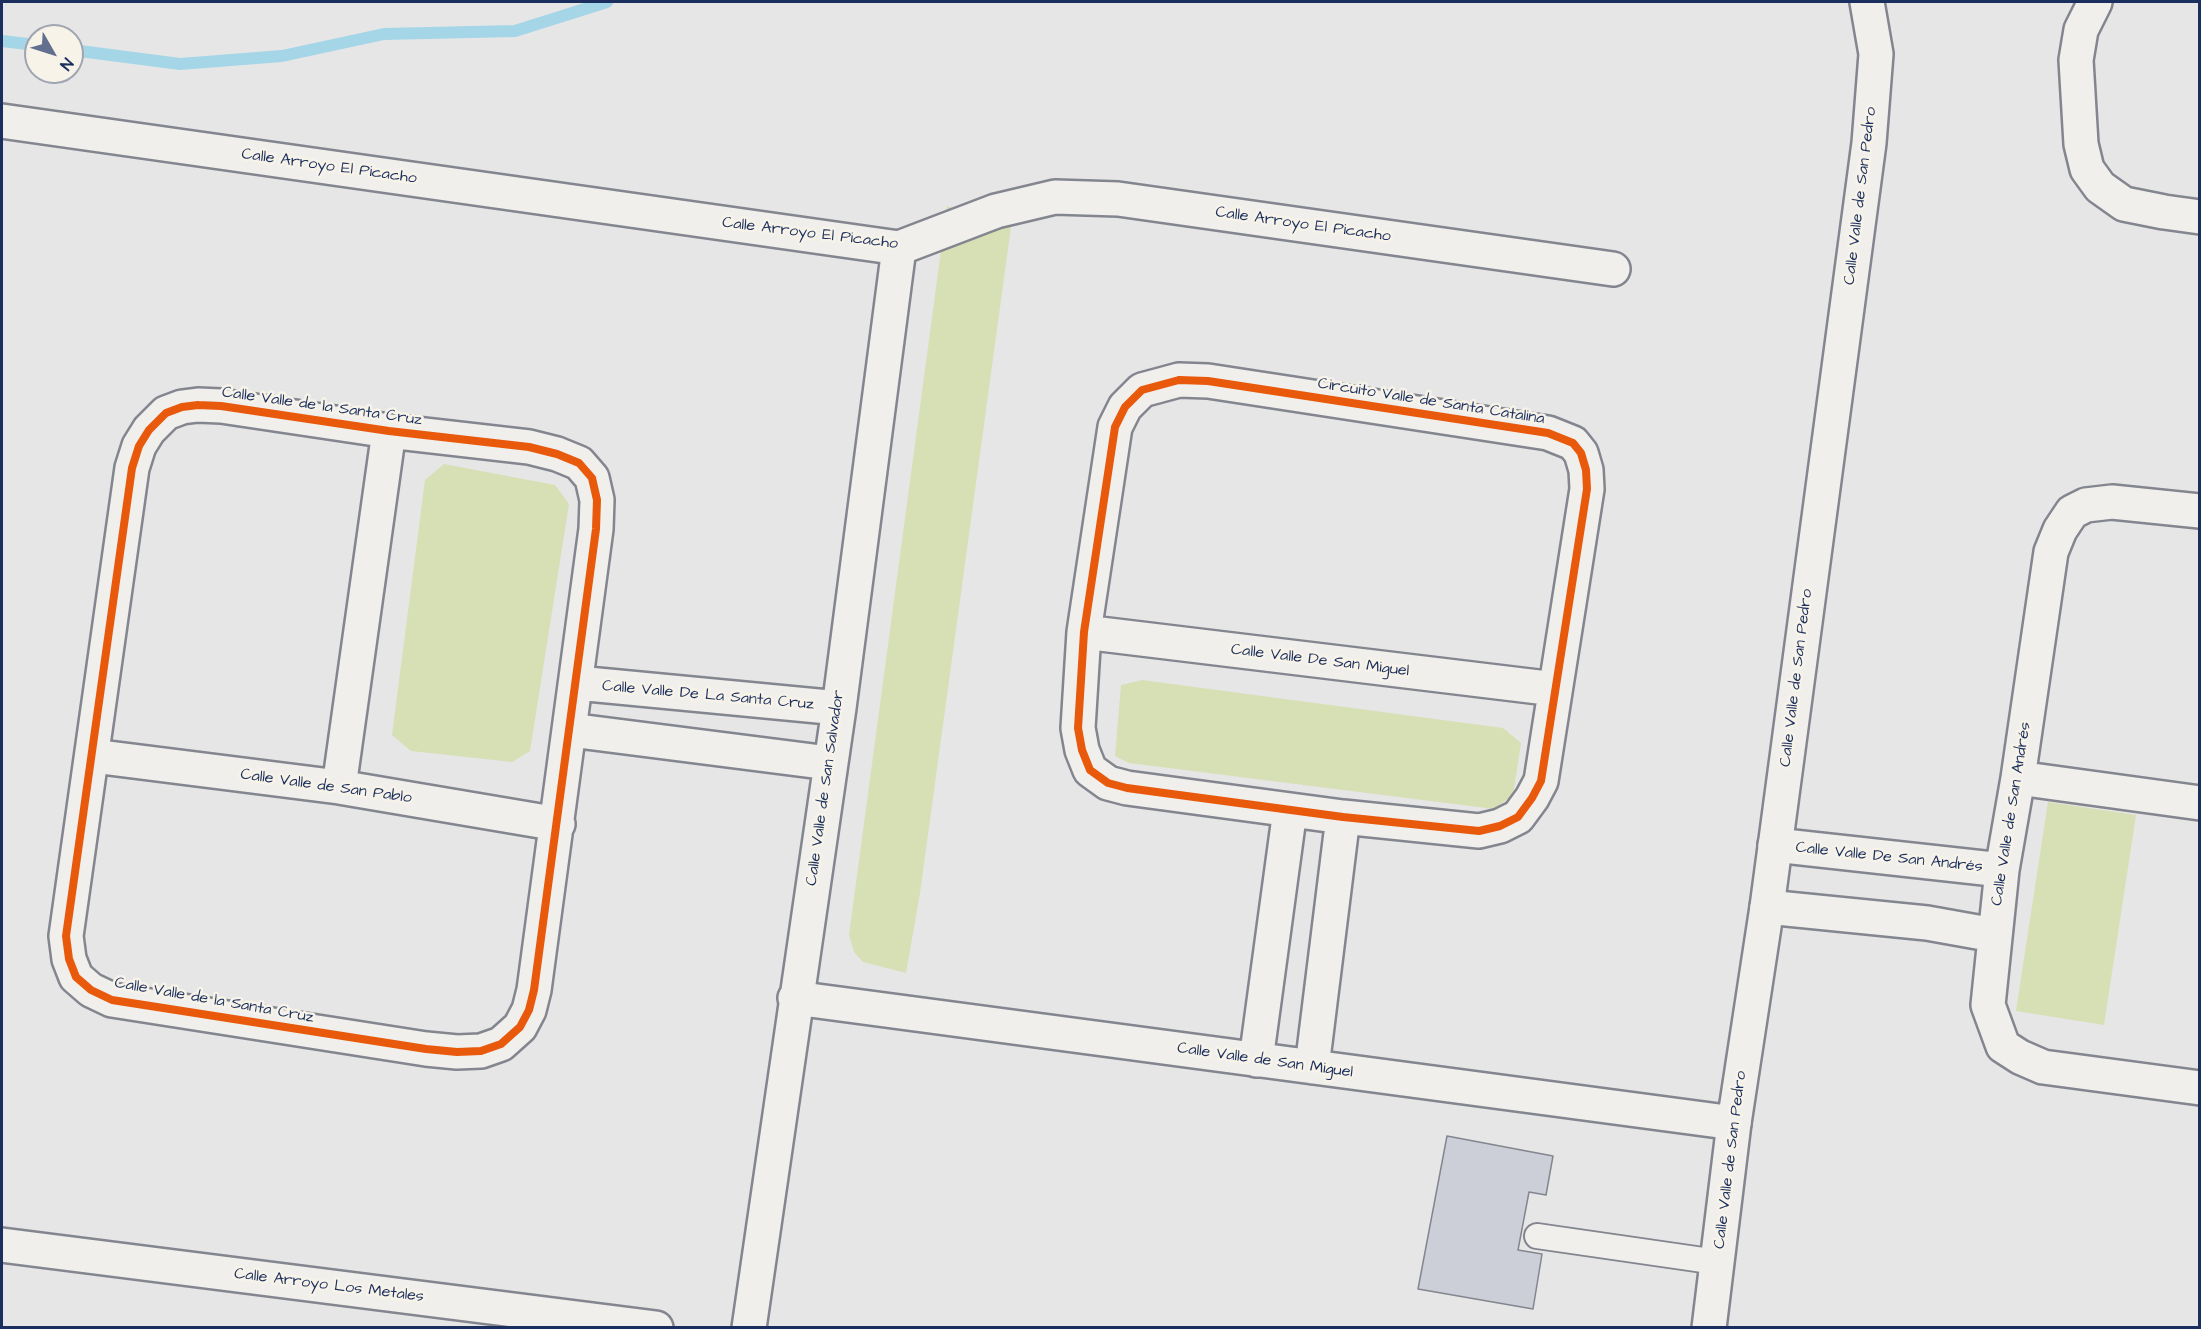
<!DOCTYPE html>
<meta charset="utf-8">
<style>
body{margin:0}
#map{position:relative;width:2201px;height:1329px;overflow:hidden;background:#e7e6e6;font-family:"Architects Daughter",sans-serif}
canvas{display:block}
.frame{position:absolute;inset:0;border:3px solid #1b2f5e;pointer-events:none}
.north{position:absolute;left:24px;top:24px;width:60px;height:60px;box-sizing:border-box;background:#f7f3e8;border:2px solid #9fa5b1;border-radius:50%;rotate:129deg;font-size:16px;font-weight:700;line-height:24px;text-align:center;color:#1b2f5e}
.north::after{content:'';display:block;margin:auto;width:21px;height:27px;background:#626f8e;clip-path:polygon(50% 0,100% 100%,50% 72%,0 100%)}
</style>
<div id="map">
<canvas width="2201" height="1329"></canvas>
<div class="frame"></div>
<div class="north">N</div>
</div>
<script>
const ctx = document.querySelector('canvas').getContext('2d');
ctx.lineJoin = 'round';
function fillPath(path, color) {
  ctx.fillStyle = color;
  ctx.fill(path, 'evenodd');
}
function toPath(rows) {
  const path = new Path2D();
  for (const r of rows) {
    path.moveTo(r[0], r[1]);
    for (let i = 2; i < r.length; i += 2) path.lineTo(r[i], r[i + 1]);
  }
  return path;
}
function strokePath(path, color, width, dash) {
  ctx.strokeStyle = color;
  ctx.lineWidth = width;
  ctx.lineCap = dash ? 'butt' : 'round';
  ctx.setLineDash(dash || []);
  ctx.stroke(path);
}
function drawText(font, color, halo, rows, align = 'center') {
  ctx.font = font + ' "Architects Daughter",sans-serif';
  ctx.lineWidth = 5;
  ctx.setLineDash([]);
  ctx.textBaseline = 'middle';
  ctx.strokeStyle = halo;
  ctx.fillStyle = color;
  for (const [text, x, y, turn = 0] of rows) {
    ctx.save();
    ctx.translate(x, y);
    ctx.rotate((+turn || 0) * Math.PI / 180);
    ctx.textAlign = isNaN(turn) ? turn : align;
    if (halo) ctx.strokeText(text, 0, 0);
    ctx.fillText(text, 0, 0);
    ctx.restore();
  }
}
const green = toPath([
 [947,206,1011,227,920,893,906,973,863,962,854,952,849,935],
 [444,464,555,485,569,504,530,751,512,762,411,751,392,735,425,480],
 [1142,680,1503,728,1521,743,1513,795,1494,809,1129,763,1115,756,1121,685],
 [2048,802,2136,815,2104,1025,2016,1011]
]);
const stream = toPath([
 [2,41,36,45],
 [72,50,180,64,282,56,384,34,515,31,607,2]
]);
const building = toPath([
 [1447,1136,1553,1156,1546,1195,1529,1192,1518,1250,1542,1254,1533,1309,1418,1289,1447,1136]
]);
const service = toPath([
 [1537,1236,1717,1262]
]);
const minor = toPath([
 [2095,2,2081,30,2076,60,2081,144,2087,169,2100,187,2124,204,2164,212,2200,217],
 [2,121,899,248,996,211,1055,197,1118,199,1613,269],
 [1179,380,1208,381,1548,433,1573,443,1581,453,1586,470,1587,489,1541,781,1532,798,1518,817,1500,826,1479,831,1343,817,1127,788,1108,783,1090,770,1082,750,1078,728,1084,632,1115,427,1125,407,1142,390,1179,380],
 [198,405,221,406,389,431,529,447,557,454,579,463,592,478,597,500,596,529,534,990,529,1010,520,1027,501,1044,481,1051,457,1052,426,1049,112,1000,91,990,76,977,69,959,66,936,132,468,139,446,149,430,166,413,182,407,198,405],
 [2200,511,2112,502,2086,505,2072,512,2060,530,2051,552,2018,778,2002,870,1988,1005,2003,1046,2020,1057,2043,1067,2200,1088],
 [1084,632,1555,689],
 [577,683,839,708],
 [570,730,829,763],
 [93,756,339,787,558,824],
 [2018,778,2200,803],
 [339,787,389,431],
 [1775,845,2002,870],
 [1767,907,1927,923,1994,935],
 [795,998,1734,1123],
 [1256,1060,1290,810],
 [1312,1067,1343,817],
 [2,1245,656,1328],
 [749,1328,839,708,899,248]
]);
const tertiary = toPath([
 [1709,1328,1734,1123,1767,907,1869,143,1876,54,1867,2]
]);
const cycleway = toPath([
 [1179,380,1208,381,1548,433,1573,443,1581,453,1586,470,1587,489,1541,781,1532,798,1518,817,1500,826,1479,831,1343,817,1127,788,1108,783,1090,770,1082,750,1078,728,1084,632,1115,427,1125,407,1142,390,1179,380],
 [198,405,221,406,389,431,529,447,557,454,579,463,592,478,597,500,596,529,534,990,529,1010,520,1027,501,1044,481,1051,457,1052,426,1049,112,1000,91,990,76,977,69,959,66,936,132,468,139,446,149,430,166,413,182,407,198,405]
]);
const streetNames = [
 ["Calle Arroyo El Picacho",329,167,8],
 ["Calle Valle de San Pedro",1861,196,-83],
 ["Calle Arroyo El Picacho",1303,225,8],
 ["Calle Arroyo El Picacho",810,234,7],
 ["Circuito Valle de Santa Catalina",1431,402,9],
 ["Calle Valle de la Santa Cruz",322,407,8],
 ["Calle Valle De San Miguel",1320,661,7],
 ["Calle Valle de San Pedro",1797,678,-83],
 ["Calle Valle De La Santa Cruz",708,696,5],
 ["Calle Valle de San Pablo",326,787,8],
 ["Calle Valle de San Salvador",826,788,-82],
 ["Calle Valle de San Andrés",2012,814,-81],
 ["Calle Valle De San Andrés",1889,858,6],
 ["Calle Valle de la Santa Cruz",214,1001,10],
 ["Calle Valle de San Miguel",1265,1061,8],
 ["Calle Valle de San Pedro",1731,1160,-83],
 ["Calle Arroyo Los Metales",329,1286,7]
];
fillPath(green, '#d7dfb5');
strokePath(stream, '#a4d6e8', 12);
fillPath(building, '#cdcfd8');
strokePath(building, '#83868f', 1.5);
strokePath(service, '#83868f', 28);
strokePath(minor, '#83868f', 38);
strokePath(tertiary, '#83868f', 38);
strokePath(service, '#f0efec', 24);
strokePath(minor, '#f0efec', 33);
strokePath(tertiary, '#f0efec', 33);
strokePath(cycleway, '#e8590c', 8);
drawText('16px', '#1b2f5e', '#f7f3e8', streetNames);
</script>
